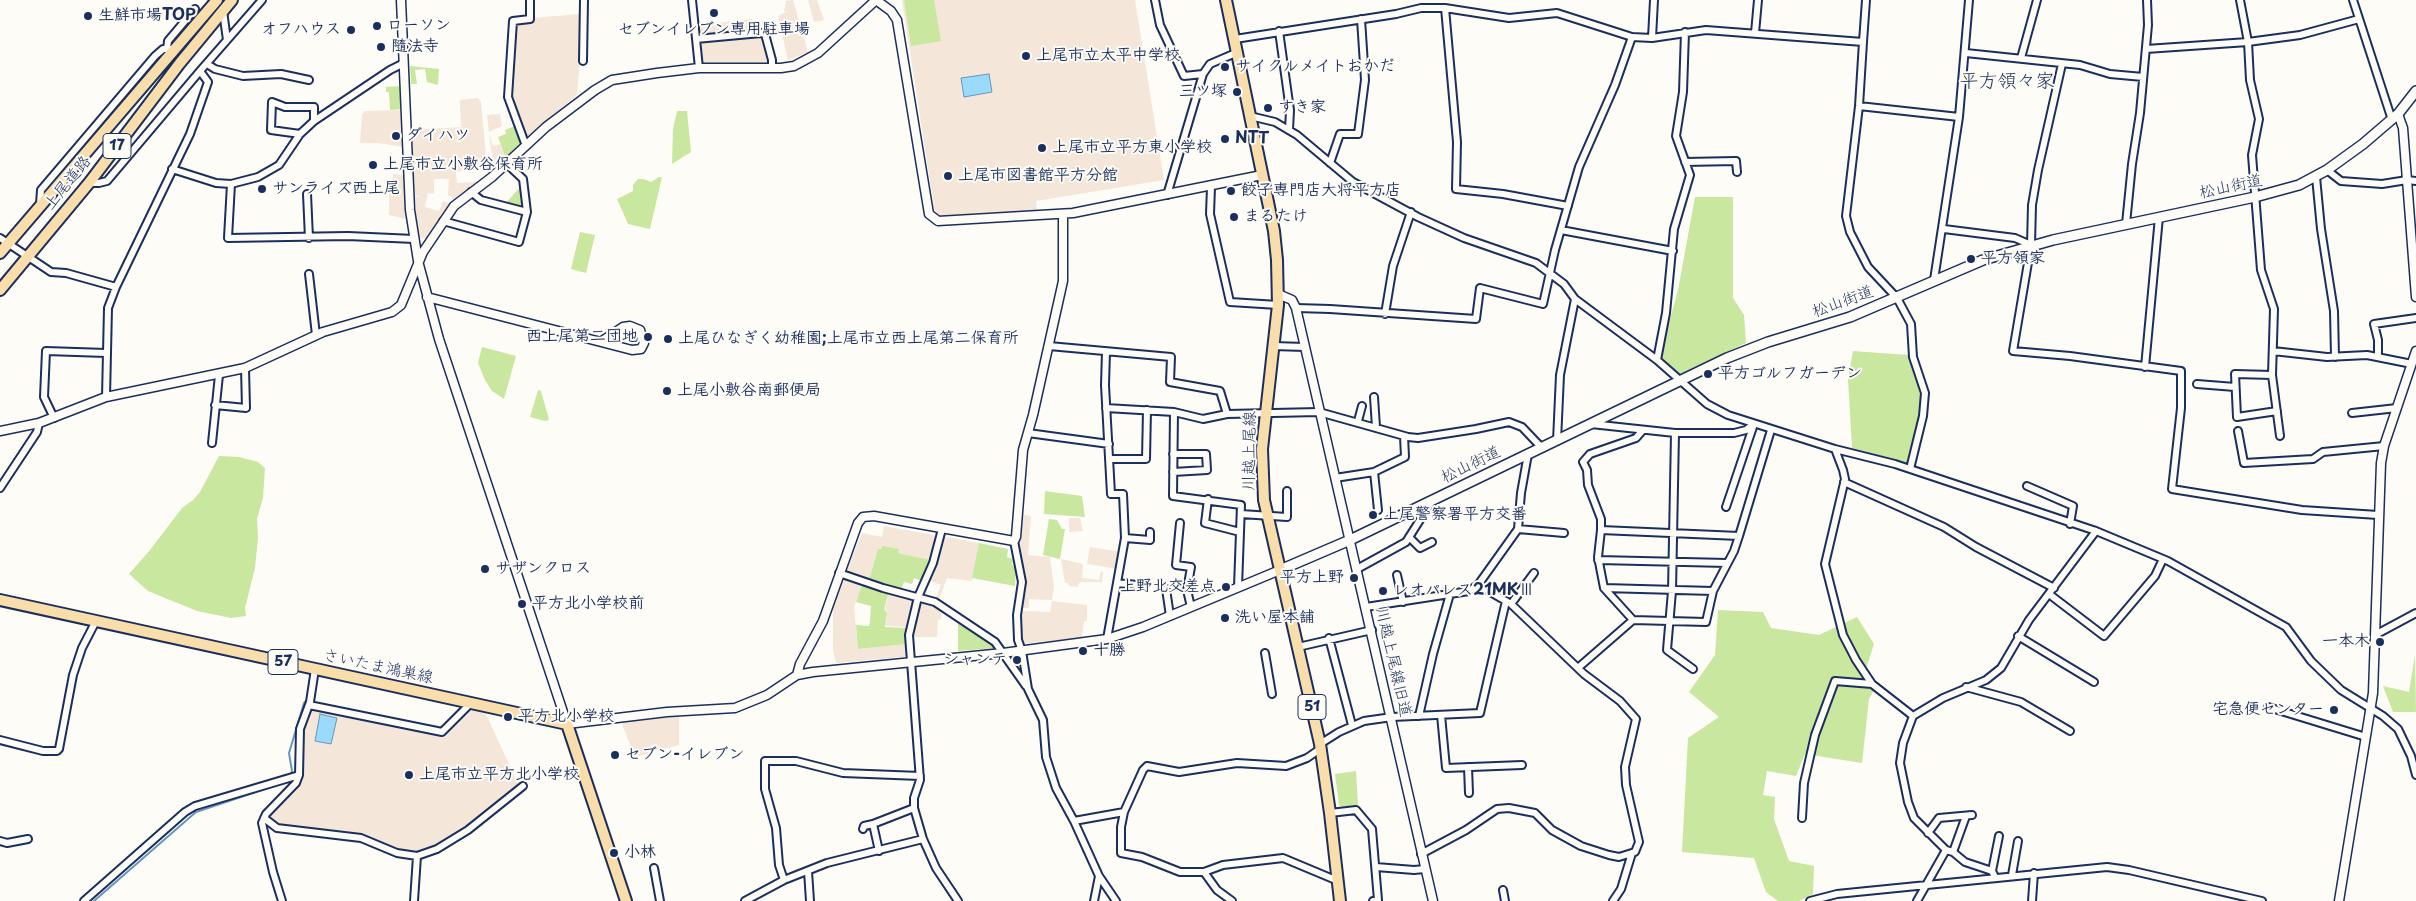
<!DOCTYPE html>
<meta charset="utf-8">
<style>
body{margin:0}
canvas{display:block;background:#fdfcf7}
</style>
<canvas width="2416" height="901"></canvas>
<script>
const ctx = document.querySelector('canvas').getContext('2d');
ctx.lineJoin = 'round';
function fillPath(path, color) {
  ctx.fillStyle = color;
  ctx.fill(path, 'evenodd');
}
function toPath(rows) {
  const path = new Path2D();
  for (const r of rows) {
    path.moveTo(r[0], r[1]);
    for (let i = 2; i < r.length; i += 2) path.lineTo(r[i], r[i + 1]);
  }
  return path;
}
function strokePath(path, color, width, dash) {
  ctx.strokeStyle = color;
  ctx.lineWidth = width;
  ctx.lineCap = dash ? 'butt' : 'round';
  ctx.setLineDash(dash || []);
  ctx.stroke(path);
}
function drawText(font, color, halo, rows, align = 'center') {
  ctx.font = font + ' "Playpen Sans","Klee One",sans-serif';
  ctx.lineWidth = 4;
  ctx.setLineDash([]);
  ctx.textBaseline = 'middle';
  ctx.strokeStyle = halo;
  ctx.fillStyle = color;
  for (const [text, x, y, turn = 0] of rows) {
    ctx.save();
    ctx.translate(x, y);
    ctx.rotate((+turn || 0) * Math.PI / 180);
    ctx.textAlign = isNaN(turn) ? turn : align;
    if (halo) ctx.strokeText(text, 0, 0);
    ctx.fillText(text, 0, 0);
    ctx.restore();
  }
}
const built = toPath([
 [793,0,808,52,788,60,778,16,789,11,784,12,786,1],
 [808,0,817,0,824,20,814,22],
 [902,0,1135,0,1164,180,1036,201,1037,211,975,213,939,217,935,213],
 [580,14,580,19,583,24,577,95,550,117,528,140,525,139,511,100,517,23,532,22,532,18],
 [752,19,752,31,701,37,698,34,697,25],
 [761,35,764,38,770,61,767,64,701,63,698,44,701,41],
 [478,98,481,102,487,167,456,172,457,183,476,182,476,184,452,200,452,196,448,196,449,179,434,179,434,194,428,193,425,207,439,211,443,201,451,204,427,239,418,237,415,196,424,198,415,195,412,130,461,127,460,100],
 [402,110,404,147,378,143,360,143,362,114,365,111],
 [500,114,502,126,489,132,487,115],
 [489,134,493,146,500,144,506,159,494,171],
 [393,174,404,175,406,219,389,215,389,188,392,188],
 [1021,514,1031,516,1028,555,1050,557,1054,587,1052,600,1029,599,1029,608,1021,608,1023,599,1021,598,1018,549],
 [1069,518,1080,518,1083,531,1069,532],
 [884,526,934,535,937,540,930,560,898,553,899,550,878,549,869,580,846,572,862,533,882,537],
 [947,537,979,543,972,581,947,578,938,602,935,600,941,585,928,580,942,540],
 [1090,547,1121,552,1118,569,1087,564],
 [1061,559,1083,564,1082,578,1099,580,1100,573,1103,571,1102,582,1081,582,1079,583,1078,587,1069,586,1068,583,1065,583],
 [842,576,863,582,854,607,858,649,906,644,907,654,904,657,836,663,833,650,833,610,831,609],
 [889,592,912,598,914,601,907,627,886,626,887,612,885,609],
 [926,600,942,608,941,619,938,620,937,637,912,637,919,603],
 [1052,601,1087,605,1087,621,1084,621,1082,638,1022,644,1020,611,1050,612],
 [315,709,446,736,472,710,486,714,519,786,467,829,419,854,400,852,362,835,331,834,279,826,271,820,271,813,296,791,302,782,304,768,304,730,310,712],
 [679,716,679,745,635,757,622,724,625,721]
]);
const green = toPath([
 [904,0,934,0,941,41,911,46],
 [410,66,439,69,438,85,427,82,425,69,415,70,417,84,411,84],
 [401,86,403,109,390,110,389,92,386,92,386,87],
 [677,111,687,111,691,152,672,164,673,129],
 [515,126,522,145,506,159,498,137,506,134,505,130],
 [659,177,662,177,650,229,628,224,617,199,633,191,633,185,638,179,644,179,651,182],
 [520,187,524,207,506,203],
 [1695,197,1733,197,1733,298,1744,315,1746,343,1678,375,1661,360,1660,356,1678,290],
 [580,232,595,235,586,273,571,269],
 [482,347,516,356,504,399,492,391,485,380,478,363],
 [1853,351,1909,355,1914,375,1922,393,1919,416,1907,463,1852,448,1848,379],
 [538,390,541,391,549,420,545,421,530,417],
 [219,456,239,457,258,462,265,468,263,498,257,519,258,538,255,568,245,608,246,616,231,618,197,611,148,591,129,574,150,550,182,508,193,500,200,492],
 [1045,491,1082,496,1085,517,1044,514],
 [1049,519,1057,520,1062,529,1065,529,1060,559,1043,555],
 [979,543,1008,549,1007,557,1013,559,1012,565,1016,566,1015,586,972,578],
 [883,546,899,549,898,553,930,560,922,581,914,578,912,584,904,582,901,590,885,587,869,580,878,549,881,549],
 [863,582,889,592,884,609,887,613,885,627,907,628,906,644,858,649,856,625,869,626,870,622,871,606,856,602],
 [1718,610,1763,612,1771,628,1819,635,1857,617,1874,644,1863,678,1874,690,1869,699,1862,763,1805,754,1796,776,1767,771,1763,795,1775,797,1774,819,1789,861,1814,866,1813,894,1799,901,1778,901,1766,892,1754,858,1682,852,1688,738,1719,717,1689,692,1715,655],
 [958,622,963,622,996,648,958,651],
 [2415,655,2416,712,2393,712,2383,686,2409,692],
 [1356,771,1358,805,1342,807,1339,805,1335,774]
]);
const water = toPath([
 [989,74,992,92,964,97,961,78,989,74],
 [320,714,337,718,331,744,315,741,320,714]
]);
const stream = toPath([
 [290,776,292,771,289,753,304,703,309,698],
 [94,901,196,812,286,782]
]);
const minor = toPath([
 [692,0,699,68],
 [1155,0,1160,25,1184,76,1203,74],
 [2240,0,2248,42,2250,80,2259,119,2252,155,2261,270,2274,309,2272,375,2280,436],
 [2353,0,2392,120],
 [1445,8,1457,142,1456,189,1503,194,1568,206],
 [223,11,227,40],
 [1279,31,1290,110,1289,130],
 [1755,33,1758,0],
 [1652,38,1706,30,1863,42,1859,106,1846,216,1850,232,1868,267,1897,298,1911,324,1913,357,1925,393,1923,416,1910,469],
 [696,39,761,33,765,34,772,60,772,68],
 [1235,39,1396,14,1421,8,1445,8,1509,18,1557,13,1632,37,1652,38,1654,0],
 [1863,42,1866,0],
 [167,49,168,41,195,9],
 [2146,49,2248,42,2300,35,2359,19],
 [1966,53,2080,65,2110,74,2143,77],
 [2021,58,2037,0],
 [583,61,584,0],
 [207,64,215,69,243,76,281,74,309,80],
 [2062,64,2038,170,2032,205,2031,245,2013,351,2070,356,2181,371,2181,408,2172,489,2302,510,2378,515],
 [1859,106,1959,117],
 [1250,116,1275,122,1297,135,1353,182,1418,217,1464,238,1536,263,1564,284,1575,299,1657,360,1707,404,1728,415,1835,449,1895,464,2096,531,2168,561,2286,627,2311,661,2341,690,2383,716,2398,729,2411,756,2416,775],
 [300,134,271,130,272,102,285,107,314,107,314,121],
 [526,146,508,97,513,21,530,19,530,0],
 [1685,162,1736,161,1737,172],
 [1330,163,1340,134,1358,134,1365,80,1361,19],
 [172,169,216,183,231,184,258,177,279,165,300,134,314,121,390,70,404,63],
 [2327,170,2341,181,2382,184,2407,180,2416,181],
 [2316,177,2321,229,2334,311,2335,357],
 [89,183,99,183,107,181,200,71],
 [231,184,228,238,348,236,414,239],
 [1211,187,1210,214,1230,302,1278,305],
 [471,192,481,200,527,212],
 [307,194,309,238],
 [1167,195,1203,74,1210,64,1238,52],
 [40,204,41,190,155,56,163,49,175,49],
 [443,221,519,242,527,212,523,179,507,164],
 [2126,224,2132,164,2140,113,2148,25,2147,0],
 [1944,229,2015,238,2031,245],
 [1561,230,1673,251],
 [0,238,51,272,66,273,116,287],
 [309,274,316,335],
 [1934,280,1959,117,1969,0],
 [1296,308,1330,309,1476,319,1480,288,1543,304,1555,250,1579,167,1615,85,1632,37],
 [1385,314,1393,266,1411,212],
 [1049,346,1171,357,1170,382,1220,391,1227,414],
 [1273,346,1305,347],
 [2273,351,2327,357,2367,355,2412,364],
 [1106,352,1105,385,1111,494,1123,494,1125,538,1107,639],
 [2378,357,2378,340,2374,324,2416,318],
 [1657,360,1666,313,1674,229,1690,175,1676,136,1683,92,1685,32],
 [2145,367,2159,217],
 [2272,375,2235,374,2237,417,2277,411],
 [2197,384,2235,387],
 [106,397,108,308,116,287,190,134,208,82,200,71,262,0],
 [1374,397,1376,427],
 [215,405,246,408,245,368],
 [1106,408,1174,412,1203,419,1227,414,1319,412,1408,437,1418,438,1476,429,1509,422,1522,427,1542,448],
 [1174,412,1173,496,1241,505,1238,587],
 [2352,413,2397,408],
 [54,418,44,397,46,351,106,353],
 [1358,421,1362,406],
 [1591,424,1675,433,1734,433,1746,430,1754,424],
 [1643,430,1636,438,1590,454,1583,462,1587,470,1588,485,1601,519,1601,530,1739,536],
 [2238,431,2244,463,2313,459,2323,452,2384,446],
 [1028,433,1109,444],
 [1675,433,1672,591,1667,650,1693,669],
 [1557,441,1560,375,1575,299],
 [212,443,219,375],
 [1835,449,1843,470,1845,479,1825,564,1843,635,1856,660,1872,684,1913,716],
 [1109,459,1146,459,1147,410],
 [1173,472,1207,470,1206,454,1173,454],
 [1374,472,1378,510],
 [1335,478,1374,472,1405,457,1404,436],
 [1844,482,1944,527,1976,547,2054,588],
 [2027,486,2073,506,2070,524],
 [0,488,37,432,39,423],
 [1208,499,1205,523,1240,532],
 [1726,507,1754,424],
 [1241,514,1287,517,1287,491],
 [1180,523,1176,565,1191,567,1187,590,1191,607],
 [942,529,933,563,918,597,909,635,920,780,914,798,914,808,923,839,936,868,958,901],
 [1518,529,1564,533],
 [1601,530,1598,557,1604,588,1633,620],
 [1409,537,1420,548,1432,542],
 [1125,538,1150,540,1150,532],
 [1014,541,1022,582,1017,615,1018,640,1022,651,1028,689,1043,720,1046,757,1056,788,1074,821,1099,876,1116,901],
 [1598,560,1727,563],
 [1357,569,1406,542,1432,501],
 [839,573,883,588,935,602,995,642,1026,686],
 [1397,575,1403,602],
 [1117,583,1137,585],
 [1604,588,1713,591],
 [1166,589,1170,616],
 [2049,594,2104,636,2155,576,2163,559],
 [1511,604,1534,573],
 [1366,607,1469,591,1478,585,1518,529,1521,493,1528,454],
 [2375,635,2416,613],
 [2018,636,2094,682],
 [1329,638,1352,725],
 [1298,647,1372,630],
 [1265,653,1272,694],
 [1579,667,1633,620,1706,622,1713,591,1734,551,1739,536,1771,430],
 [1966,687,2021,702,2070,731],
 [309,705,442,732,471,703],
 [2268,707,2366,737],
 [1441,715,1446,768,1522,765],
 [1419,716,1433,654,1450,594],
 [0,740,43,751,57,751,59,749,73,675,82,648,96,621],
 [1320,744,1339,732,1364,721,1392,717,1480,713,1506,601],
 [1320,749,1307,758,1286,766,1237,763,1179,772,1147,766,1143,770,1124,812,1121,827,1121,853,1142,857,1180,872,1204,872,1223,865,1283,858,1338,881],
 [1468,767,1469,793],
 [1330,813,1356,810,1372,829,1378,900,1373,901],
 [264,818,277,828,361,838,397,853,417,856,437,849,468,830,523,786],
 [1802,818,1804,783,1815,735,1835,681,1872,684],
 [1074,821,1124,812],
 [873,824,879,851],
 [863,829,864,826,873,824,914,808],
 [1928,833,1939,818,1972,815],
 [0,841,7,843,28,839],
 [1953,852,1966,816],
 [1421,854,1466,830,1497,809,1509,808,1535,813,1552,830,1581,846,1609,855,1619,857,1635,852,1639,842,1626,785,1625,767,1636,719,1620,701,1584,674,1511,604,1478,585],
 [1376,867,1414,870,1425,869],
 [654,868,660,901],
 [808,871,810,901],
 [1992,871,1999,836],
 [1204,872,1217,890,1232,901],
 [2012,875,2018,841],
 [1995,877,1992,871,1965,862,1953,852,1946,850,1914,818,1908,802,1900,763,1903,743,1913,716,1943,698,1986,680,2001,668,2029,620,2096,531],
 [784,880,779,865,776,828,765,789,765,761,796,761,843,773,920,776],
 [1503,890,1505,901],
 [84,901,185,812,195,806,299,775],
 [282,901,273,872,262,823,266,814,296,783,299,775,300,729,310,702,315,669],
 [414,901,417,856],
 [745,901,784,880,827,863,923,839],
 [1094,901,1099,876],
 [1613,901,1621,889,1632,853],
 [1810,901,1837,894,2107,867,2129,870,2262,901],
 [1917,901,1946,850],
 [2032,901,2034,873]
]);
const tertiary = toPath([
 [401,0,410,210,418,261,439,339,567,724,667,712,735,708,767,695,797,675,813,672,1003,653,1107,639,1143,627,1280,570],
 [876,0,891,11,897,20,929,214,938,221,1073,213,1262,175],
 [2398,114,2403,128,2416,297],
 [1278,294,1292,300,1296,308,1433,901],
 [427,297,632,350,641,349,644,343,640,330,630,326,623,327,602,341],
 [0,431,39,423,106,397,245,368,323,332,392,312,401,305,423,252,454,206,492,177,546,127,595,90,612,80,657,73,699,68,781,68,794,66,818,53,876,0],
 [797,675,800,664,823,621,858,523,863,517,874,516,1014,541,1016,537,1023,450,1033,415,1063,281,1063,214],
 [2339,901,2373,693,2381,463,2384,446,2416,351]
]);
const secondary = toPath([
 [1280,570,1350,540,1727,358,1768,342,1850,317,1983,260,2053,240,2255,197,2299,185,2327,170,2363,144,2398,114,2416,91]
]);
const primary = toPath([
 [1226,0,1274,231,1277,260,1278,305,1262,449,1264,500,1320,744,1330,813,1340,901],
 [0,600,567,724,626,901]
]);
const trunk = toPath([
 [0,253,217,0],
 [0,290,89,183,180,63,232,0]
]);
const markers = [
 [714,13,5,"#1b2f5e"],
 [88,16,5,"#1b2f5e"],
 [377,26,5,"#1b2f5e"],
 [351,30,5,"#1b2f5e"],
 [381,47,5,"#1b2f5e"],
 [1026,56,5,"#1b2f5e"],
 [1225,67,5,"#1b2f5e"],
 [1237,92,5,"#1b2f5e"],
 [1268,108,5,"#1b2f5e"],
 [396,136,5,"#1b2f5e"],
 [1225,139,5,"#1b2f5e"],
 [1042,148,5,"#1b2f5e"],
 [373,165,5,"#1b2f5e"],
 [948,176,5,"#1b2f5e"],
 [262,189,5,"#1b2f5e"],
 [1231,191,5,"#1b2f5e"],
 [1234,217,5,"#1b2f5e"],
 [1971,259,5,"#1b2f5e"],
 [648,337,5,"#1b2f5e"],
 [668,339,5,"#1b2f5e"],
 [1708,374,5,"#1b2f5e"],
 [667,391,5,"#1b2f5e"],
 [1373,515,5,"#1b2f5e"],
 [485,569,5,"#1b2f5e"],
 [1354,578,5,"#1b2f5e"],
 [1226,587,5,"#1b2f5e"],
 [1383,591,5,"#1b2f5e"],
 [522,604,5,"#1b2f5e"],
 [1225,618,5,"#1b2f5e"],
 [2380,642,5,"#1b2f5e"],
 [1083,651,5,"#1b2f5e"],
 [1017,660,5,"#1b2f5e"],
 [2334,710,5,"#1b2f5e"],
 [508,717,5,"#1b2f5e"],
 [615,755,5,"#1b2f5e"],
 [409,775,5,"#1b2f5e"],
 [614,853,5,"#1b2f5e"]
];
const shields = [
 [117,146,28],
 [283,662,30],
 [1312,707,28]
];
const shieldNames = [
 ["17",117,146],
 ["57",283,662],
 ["51",1312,707]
];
const poiNames = [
 ["生鮮市場TOP",98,16],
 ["ローソン",387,26],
 ["オフハウス",341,30,"right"],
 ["セブンイレブン専用駐車場",714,30,"center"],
 ["隨法寺",391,47],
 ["上尾市立太平中学校",1036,56],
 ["サイクルメイトおかだ",1235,67],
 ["三ツ塚",1227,92,"right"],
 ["すき家",1278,108],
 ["ダイハツ",406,136],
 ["NTT",1235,139],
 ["上尾市立平方東小学校",1052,148],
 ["上尾市立小敷谷保育所",383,165],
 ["上尾市図書館平方分館",958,176],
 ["サンライズ西上尾",272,189],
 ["餃子専門店大将平方店",1241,191],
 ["まるたけ",1244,217],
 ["平方領家",1981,259],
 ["西上尾第二団地",638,337,"right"],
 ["上尾ひなぎく幼稚園;上尾市立西上尾第二保育所",678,339],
 ["平方ゴルフガーデン",1718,374],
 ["上尾小敷谷南郵便局",677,391],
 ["上尾警察署平方交番",1383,515],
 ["サザンクロス",495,569],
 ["平方上野",1344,578,"right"],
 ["上野北交差点",1216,587,"right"],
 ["レオパレス21MKⅢ",1393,591],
 ["平方北小学校前",532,604],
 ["洗い屋本舗",1235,618],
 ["一本木",2370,642,"right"],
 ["十勝",1093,651],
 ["シャンテ",1007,660,"right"],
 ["宅急便センター",2324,710,"right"],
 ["平方北小学校",518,717],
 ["セブン-イレブン",625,755],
 ["上尾市立平方北小学校",419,775],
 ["小林",624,853]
];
const streetNames = [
 ["上尾道路",68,183,-51],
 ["松山街道",2231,187,-12],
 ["松山街道",1843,302,-20],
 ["川越上尾線",1250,451,-89],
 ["松山街道",1471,465,-26],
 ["川越上尾線旧道",1393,662,77],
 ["さいたま鴻巣線",378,667,12]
];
const quarterNames = [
 ["平方領々家",2007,82]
];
fillPath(built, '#f4e6d8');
fillPath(green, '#c9e79f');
fillPath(water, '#9adbfc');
strokePath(water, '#6796bd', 1);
strokePath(stream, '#6796bd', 2);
strokePath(minor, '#1b2f5e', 10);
strokePath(tertiary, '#1b2f5e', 11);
strokePath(secondary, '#1b2f5e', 12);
strokePath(primary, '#1b2f5e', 14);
strokePath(trunk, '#1b2f5e', 14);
strokePath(minor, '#fdfcf7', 6);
strokePath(tertiary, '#fdfcf7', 8);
strokePath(secondary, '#fdfcf7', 9);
strokePath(primary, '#f9deab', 10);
strokePath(trunk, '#f9deab', 10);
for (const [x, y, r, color] of markers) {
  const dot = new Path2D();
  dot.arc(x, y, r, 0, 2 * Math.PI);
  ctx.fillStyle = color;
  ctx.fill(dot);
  strokePath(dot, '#fdfcf7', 2);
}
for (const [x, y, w] of shields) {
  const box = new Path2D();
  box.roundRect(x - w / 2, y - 12.5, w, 25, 4);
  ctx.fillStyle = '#fdfcf7';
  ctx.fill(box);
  strokePath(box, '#1b2f5e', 1);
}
drawText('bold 15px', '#1b2f5e', null, shieldNames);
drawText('bold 16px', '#1b2f5e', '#fdfcf7', poiNames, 'left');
drawText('16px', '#1b2f5e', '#fdfcf7', streetNames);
drawText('19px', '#1b2f5e', '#fdfcf7', quarterNames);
</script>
